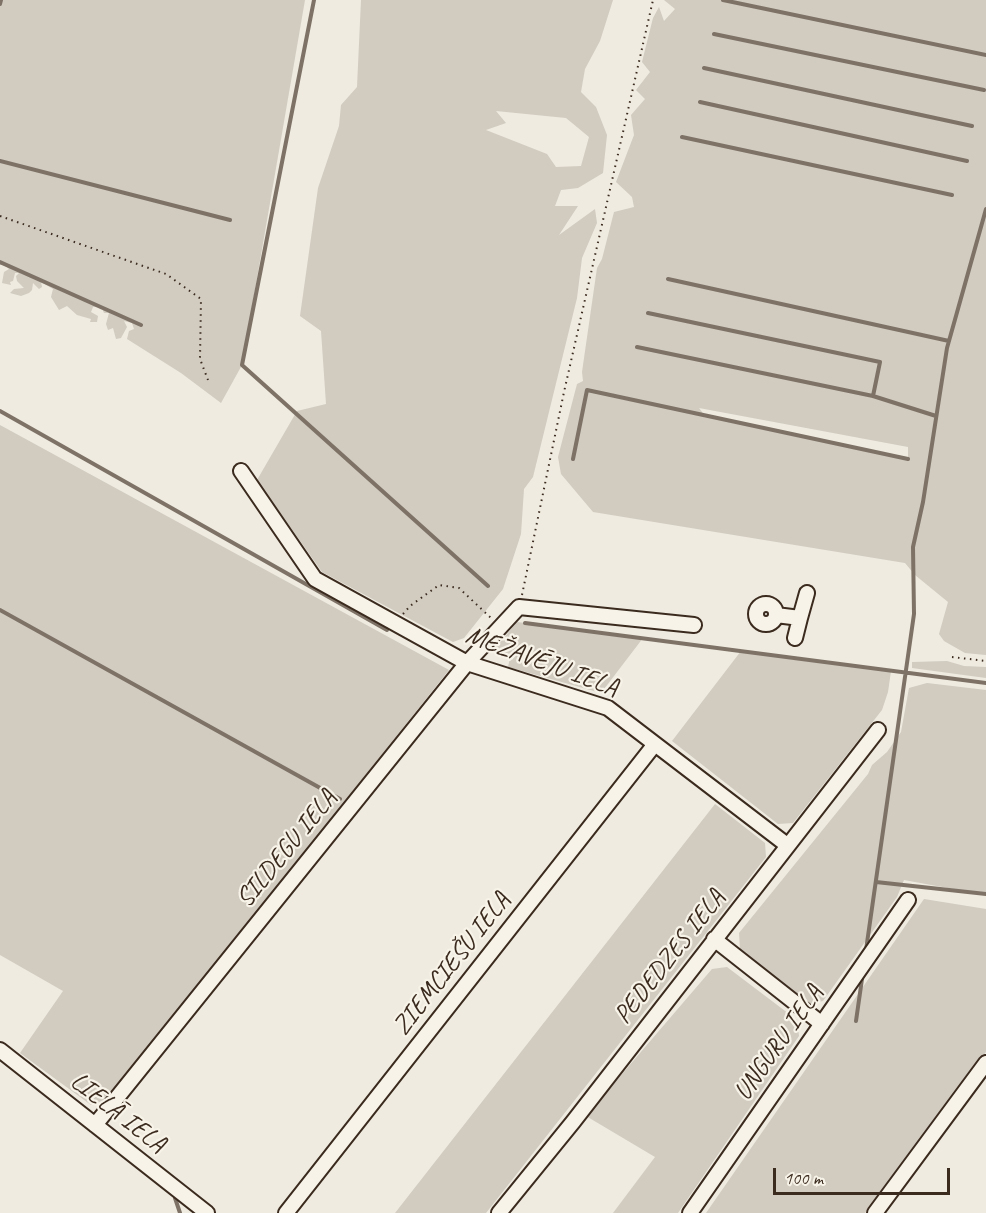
<!DOCTYPE html>
<meta charset="utf-8">
<style>
body{margin:0}
#map{position:relative;width:986px;height:1213px;overflow:hidden;background:#efebe0;font-family:Caveat,sans-serif}
canvas{display:block}
.scale{position:absolute;left:773px;top:1168px;width:177px;height:27px;box-sizing:border-box;border:3px solid #3b2a1e;border-top:0;padding-left:8px;font-size:18px;line-height:21px;white-space:nowrap;color:#3b2a1e;-webkit-text-stroke:4px #f7f3e8;paint-order:stroke}
</style>
<div id="map">
<canvas width="986" height="1213"></canvas>
<div class="scale">100 m</div>
</div>
<script>
const ctx = document.querySelector('canvas').getContext('2d');
ctx.lineJoin = 'round';
function fillPath(path, color) {
  ctx.fillStyle = color;
  ctx.fill(path, 'evenodd');
}
function toPath(rows) {
  const path = new Path2D();
  for (const r of rows) {
    if (r.length === 3) {
      path.moveTo(r[0] + r[2], r[1]);
      path.arc(r[0], r[1], r[2], 0, 2 * Math.PI);
      continue;
    }
    path.moveTo(r[0], r[1]);
    for (let i = 2; i < r.length; i += 2) path.lineTo(r[i], r[i + 1]);
  }
  return path;
}
function strokePath(path, color, width, dash) {
  ctx.strokeStyle = color;
  ctx.lineWidth = width;
  ctx.lineCap = dash ? 'butt' : 'round';
  ctx.setLineDash(dash || []);
  ctx.stroke(path);
}
function drawText(font, color, halo, rows, align = 'center') {
  ctx.font = font + ' Caveat,sans-serif';
  ctx.lineWidth = 4.5;
  ctx.setLineDash([]);
  ctx.textBaseline = 'middle';
  ctx.strokeStyle = halo;
  ctx.fillStyle = color;
  for (const [text, x, y, turn = 0] of rows) {
    ctx.save();
    ctx.translate(x, y);
    ctx.rotate((+turn || 0) * Math.PI / 180);
    ctx.textAlign = isNaN(turn) ? turn : align;
    if (halo) ctx.strokeText(text, 0, 0);
    ctx.fillText(text, 0, 0);
    ctx.restore();
  }
}
const green = toPath([
 [0,0,305,0,242,365,221,403,181,373,127,339,129,331,134,329,132,323,124,321,127,327,121,338,116,339,113,328,108,330,106,324,109,313,104,313,101,306,93,307,91,312,98,316,97,322,90,322,91,319,77,315,67,306,59,310,51,297,53,289,41,282,42,287,39,289,33,283,32,290,29,293,21,296,10,293,14,289,24,288,17,281,16,276,19,273,15,273,13,281,10,282,11,285,2,283,4,272,9,269,4,265,0,265],
 [361,0,613,0,600,41,585,69,581,92,596,107,607,135,603,173,578,188,561,190,555,206,578,206,559,235,595,209,597,223,582,258,577,298,533,477,524,489,521,534,503,589,464,638,453,642,322,572,257,480,297,411,326,404,321,331,300,316,318,188,339,126,341,105,357,87],
 [496,111,566,118,589,137,581,166,556,167,547,154,486,130,506,123],
 [664,0,986,0,986,655,965,653,944,641,939,634,948,602,915,575,905,563,593,512,561,474,558,457,577,384,583,381,582,372,597,268,602,259,614,212,634,207,632,197,616,182,634,135,631,115,645,99,636,90,650,72,642,62,653,18,659,7,664,21,675,9],
 [699,408,908,447,908,459,705,416],
 [0,425,449,670,106,1101,91,1105,20,1053,63,991,0,955],
 [517,622,525,623,643,638,601,693,508,667,510,658,492,652],
 [741,651,891,671,888,692,882,710,793,823,778,824,672,741],
 [947,661,964,666,986,667,986,678,912,668,912,662],
 [927,683,986,690,986,895,904,880,897,897,823,1001,809,1004,740,950,739,933,868,774,872,765,887,752,901,732,909,688],
 [715,804,765,843,766,857,486,1213,395,1213],
 [924,899,986,909,986,1052,865,1213,706,1213],
 [727,967,797,1020,799,1036,678,1213,613,1213,655,1157,586,1116,712,969]
]);
const stream = toPath([
 [314,0,242,365,488,586],
 [723,0,986,55],
 [0,4,1,0],
 [714,34,984,90],
 [704,68,972,126],
 [700,102,967,161],
 [682,137,952,195],
 [0,161,230,220],
 [0,262,141,325],
 [668,279,949,341],
 [648,313,880,362,873,396],
 [637,347,873,396,936,416],
 [0,411,387,630],
 [573,459,587,390,908,459],
 [0,610,340,799],
 [525,623,986,683],
 [876,882,986,894],
 [866,950,914,614,913,547,923,502,947,348,986,209],
 [856,1021,863,972],
 [175,1198,180,1213]
]);
const path = toPath([
 [0,216,166,274,201,299,200,359,208,380],
 [522,595,564,392,653,0],
 [403,614,410,606,439,585,459,588,491,618],
 [952,657,986,661]
]);
const minor = toPath([
 [241,471,315,579,467,663,608,708,787,845],
 [766,614,10],
 [776,615,800,618,795,638],
 [800,618,807,593],
 [714,939,822,1024],
 [0,1050,207,1213],
 [95,1125,467,663,519,607,694,625],
 [286,1213,655,744],
 [499,1213,573,1122,878,730],
 [690,1213,908,900],
 [875,1213,986,1063]
]);
const streetNames = [
 ["MEŽAVĒJU IELA",542,662,20],
 ["SILDEGU IELA",287,849,-51],
 ["PEDEDZES IELA",670,957,-52],
 ["ZIEMCIEŠU IELA",452,964,-52],
 ["UNGURU IELA",779,1043,-55],
 ["LIELĀ IELA",118,1113,38]
];
fillPath(green, '#d1cbc0');
strokePath(stream, '#7e7266', 4);
strokePath(minor, '#3b2a1e', 18);
strokePath(path, '#3b2a1e', 2, [1.5, 4.5]);
strokePath(minor, '#f7f3e8', 14);
drawText('26px', '#3b2a1e', '#f7f3e8', streetNames);
</script>
